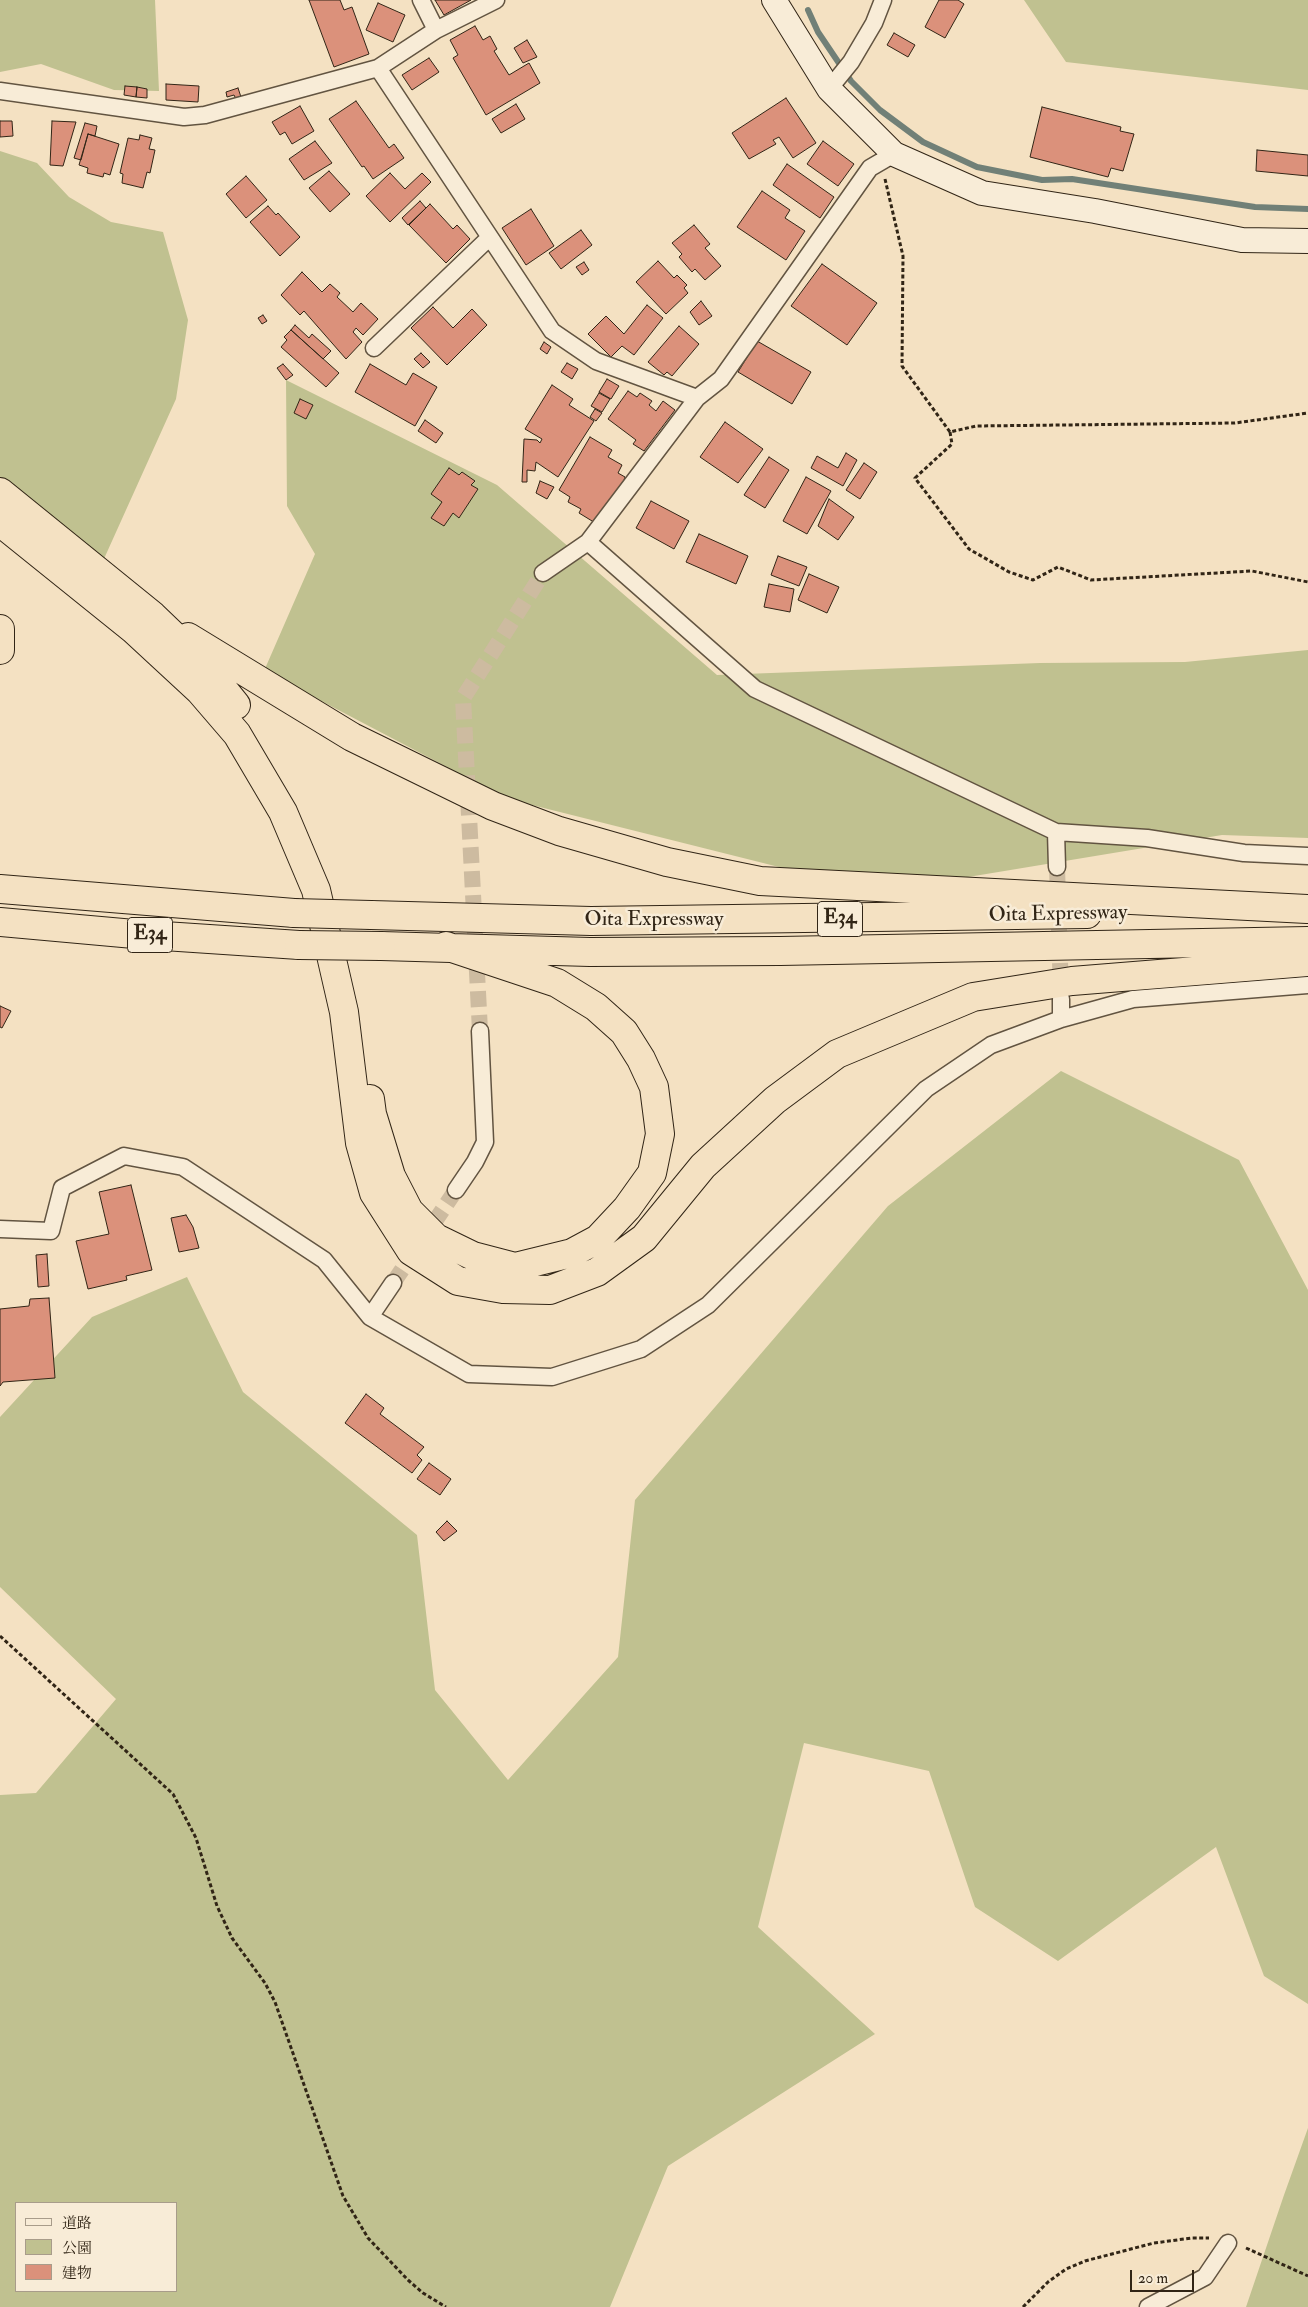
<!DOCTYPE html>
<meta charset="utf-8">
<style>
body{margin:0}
#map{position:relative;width:1308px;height:2307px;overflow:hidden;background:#f4e1c2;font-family:"IM FELL Double Pica","Noto Serif JP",serif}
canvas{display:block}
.legend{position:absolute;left:15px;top:2202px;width:162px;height:90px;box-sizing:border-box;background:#f8ecd7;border:1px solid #a89c8a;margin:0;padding:6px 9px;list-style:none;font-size:15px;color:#312516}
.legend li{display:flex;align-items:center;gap:10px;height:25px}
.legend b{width:25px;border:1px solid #a89c8a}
.scale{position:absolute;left:1130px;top:2270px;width:64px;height:22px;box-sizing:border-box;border:2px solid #312516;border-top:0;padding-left:6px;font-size:15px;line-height:18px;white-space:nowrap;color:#312516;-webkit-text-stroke:4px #f8ecd7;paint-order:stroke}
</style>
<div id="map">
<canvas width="1308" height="2307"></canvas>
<ul class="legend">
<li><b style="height:6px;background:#f8ecd7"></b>道路</li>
<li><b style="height:14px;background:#c0c190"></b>公園</li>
<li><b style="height:14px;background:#db917b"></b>建物</li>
</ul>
<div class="scale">20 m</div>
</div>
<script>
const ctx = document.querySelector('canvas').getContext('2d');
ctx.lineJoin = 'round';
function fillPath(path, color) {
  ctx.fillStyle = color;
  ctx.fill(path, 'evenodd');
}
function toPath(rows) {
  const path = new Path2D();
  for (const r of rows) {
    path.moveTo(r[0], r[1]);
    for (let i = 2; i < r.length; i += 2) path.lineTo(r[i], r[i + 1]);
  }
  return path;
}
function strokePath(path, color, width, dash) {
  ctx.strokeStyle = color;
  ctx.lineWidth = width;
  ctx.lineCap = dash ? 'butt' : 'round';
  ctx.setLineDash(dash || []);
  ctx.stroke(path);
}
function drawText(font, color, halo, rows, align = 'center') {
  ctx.font = font + ' "IM FELL Double Pica",serif';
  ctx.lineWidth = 5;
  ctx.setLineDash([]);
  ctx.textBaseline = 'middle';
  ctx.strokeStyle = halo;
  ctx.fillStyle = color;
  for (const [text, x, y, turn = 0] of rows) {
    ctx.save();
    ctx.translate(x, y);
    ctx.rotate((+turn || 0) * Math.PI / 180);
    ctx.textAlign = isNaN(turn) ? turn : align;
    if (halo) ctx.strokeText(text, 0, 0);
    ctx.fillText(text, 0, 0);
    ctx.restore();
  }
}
const green = toPath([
 [0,0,155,0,159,91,114,90,41,64,0,72],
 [1024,0,1308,0,1308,90,1066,62],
 [0,151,37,163,69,197,111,222,163,232,188,320,176,399,103,561,0,479],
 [286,380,497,485,717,675,1040,663,1185,662,1308,650,1308,838,1222,835,950,880,783,868,508,799,264,671,315,554,287,506],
 [1061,1071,1239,1160,1308,1290,1308,2004,1264,1976,1216,1847,1058,1961,975,1907,929,1771,804,1743,758,1927,875,2034,668,2166,610,2307,0,2307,0,1795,36,1793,116,1699,0,1587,0,1417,92,1317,187,1277,243,1392,417,1535,435,1690,508,1780,618,1657,635,1500,888,1206],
 [16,2203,176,2203,176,2291,16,2291],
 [1308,2128,1308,2307,1246,2307,1284,2195]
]);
const stream = toPath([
 [808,10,818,32,851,81,880,110,923,142,977,167,1042,180,1072,179,1255,207,1308,209]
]);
const building = toPath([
 [309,0,340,0,344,10,352,7,369,54,334,67,309,0],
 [435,0,471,0,444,15,435,0],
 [939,0,958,0,964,4,945,38,925,27,939,0],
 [378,3,405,15,393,42,366,30,378,3],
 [475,26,483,40,490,36,497,49,494,51,509,75,529,63,540,83,486,115,453,58,458,55,450,40,475,26],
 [894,33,915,45,908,57,887,45,894,33],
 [527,40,537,57,523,63,514,48,527,40],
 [429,58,439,72,412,90,402,75,429,58],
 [166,84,199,86,198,102,166,100,166,84],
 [125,86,137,87,136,97,124,95,125,86],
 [137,87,147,89,147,98,136,97,137,87],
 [238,88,241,97,236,99,234,95,227,97,226,92,238,88],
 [786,98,816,143,793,158,779,137,773,140,776,144,749,159,732,133,786,98],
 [356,101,389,148,394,144,404,158,373,179,364,166,362,167,329,119,356,101],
 [516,104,525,119,501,133,492,119,516,104],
 [300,106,314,131,292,144,285,132,280,135,272,122,300,106],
 [1042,107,1121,127,1120,131,1134,134,1123,171,1111,168,1108,177,1030,157,1042,107],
 [0,121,12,121,13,136,0,137,0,121],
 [52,121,76,122,63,166,50,165,52,121],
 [85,123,97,126,95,136,88,134,81,160,74,158,85,123],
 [88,134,119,144,110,175,104,173,103,177,87,173,88,168,79,165,88,134],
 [140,135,152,138,149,149,155,150,150,173,147,172,143,188,122,183,123,174,120,173,128,138,139,140,140,135],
 [315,141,332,163,304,180,289,159,315,141],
 [823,141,854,164,838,186,807,164,823,141],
 [1257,150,1308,155,1308,176,1256,171,1257,150],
 [787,164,834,197,820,218,773,185,787,164],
 [329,171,350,194,330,212,309,188,329,171],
 [390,173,405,189,422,173,431,182,390,222,366,196,390,173],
 [246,176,267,200,246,218,226,194,246,176],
 [762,191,790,210,785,218,805,231,786,260,737,227,762,191],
 [420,201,426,208,408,225,402,218,420,201],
 [430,204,453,229,457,225,470,239,446,263,409,225,430,204],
 [268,206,276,215,278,213,300,237,280,256,250,222,268,206],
 [531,209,554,246,526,265,502,228,531,209],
 [694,225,710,244,705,248,721,266,705,280,695,269,692,272,679,257,682,254,672,243,694,225],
 [581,230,592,245,561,269,549,253,581,230],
 [658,261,674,278,677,275,687,285,684,288,688,293,666,314,636,282,658,261],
 [584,262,589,270,582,275,576,267,584,262],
 [822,264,877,303,847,345,791,306,822,264],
 [302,272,322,292,330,284,340,293,337,297,353,312,361,303,378,319,363,335,356,328,353,332,362,342,346,359,304,311,300,315,281,295,302,272],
 [701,301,712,316,699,325,690,312,701,301],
 [647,305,663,318,634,355,622,346,611,357,588,334,606,316,624,334,647,305],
 [433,307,453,328,472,309,487,325,447,365,411,328,433,307],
 [263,315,267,321,262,324,258,318,263,315],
 [295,325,309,338,312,334,331,351,323,359,291,330,295,325],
 [679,326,699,344,672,376,667,372,664,375,648,362,679,326],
 [291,330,339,373,326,387,281,347,287,340,284,337,291,330],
 [757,341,811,372,792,404,738,372,757,341],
 [544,342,551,347,547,354,540,349,544,342],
 [421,353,430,362,423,368,414,359,421,353],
 [567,363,578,369,572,379,561,372,567,363],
 [283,364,293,375,286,380,277,368,283,364],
 [370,364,406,385,413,373,437,387,415,426,355,392,370,364],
 [607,379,619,386,611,399,599,392,607,379],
 [552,385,573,399,569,405,594,421,558,477,536,462,535,471,527,470,527,482,522,482,524,439,537,440,540,443,542,439,525,429,552,385],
 [628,391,637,397,640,393,652,401,649,405,656,411,663,401,675,410,644,451,633,444,636,440,608,419,628,391],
 [599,393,610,399,602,412,591,406,599,393],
 [300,399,313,405,306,419,294,413,300,399],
 [595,409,602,413,596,421,590,417,595,409],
 [425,420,443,433,436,443,418,431,425,420],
 [725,422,763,449,738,483,700,457,725,422],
 [590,437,612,450,608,457,622,465,618,473,625,477,623,484,597,524,579,513,581,509,568,502,570,497,559,490,590,437],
 [846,453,857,460,843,486,811,468,817,456,838,468,846,453],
 [769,457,789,470,765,508,744,495,769,457],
 [864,463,877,472,860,499,846,490,864,463],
 [449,468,459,475,462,472,475,481,471,485,478,489,459,518,453,513,444,526,431,518,442,502,431,494,449,468],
 [806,477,831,491,807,534,783,521,806,477],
 [540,481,554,487,547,499,536,493,540,481],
 [829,499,854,517,838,540,818,526,829,499],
 [651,501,689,521,674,549,636,528,651,501],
 [699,534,748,556,736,584,686,562,699,534],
 [778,556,807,567,799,586,771,575,778,556],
 [809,574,839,587,827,613,798,600,809,574],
 [769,584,794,589,790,612,764,607,769,584],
 [0,1006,11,1011,2,1028,0,1027,0,1006],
 [131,1185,152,1270,126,1276,127,1280,88,1289,76,1241,109,1234,99,1192,131,1185],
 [186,1215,193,1227,199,1248,179,1252,171,1218,186,1215],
 [47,1254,49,1286,38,1287,36,1255,47,1254],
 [49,1298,55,1378,3,1382,0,1386,0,1309,29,1306,30,1299,49,1298],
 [366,1394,384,1408,380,1414,424,1447,417,1455,422,1460,412,1473,345,1423,366,1394],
 [429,1463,451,1479,440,1495,417,1479,429,1463],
 [447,1521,457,1531,444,1541,436,1532,447,1521]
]);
const streetTunnel = toPath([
 [1057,867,1061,992],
 [480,1031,463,698,543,573],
 [393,1283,456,1190]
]);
const path = toPath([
 [885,179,903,256,902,366,950,432,976,426,1235,423,1308,413],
 [950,432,952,444,915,478,969,549,1009,572,1033,580,1058,567,1091,580,1252,571,1308,582],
 [0,1636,173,1794,196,1838,217,1906,232,1938,265,1983,275,2002,343,2196,368,2238,408,2280,423,2293,446,2307],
 [1246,2248,1308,2276],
 [1023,2307,1048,2282,1066,2269,1085,2261,1154,2243,1192,2238,1209,2238]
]);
const street = toPath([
 [421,0,436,30],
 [378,68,552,331,596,361,697,398],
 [829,89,851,62,874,23,883,0],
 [0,91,184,117,205,115,378,68,436,30,496,0],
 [374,348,490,237],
 [588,542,755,689,1056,832,1147,838,1244,853,1308,856],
 [543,573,588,542,697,398,721,379,870,168,894,154],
 [1056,832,1057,867],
 [1061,999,1061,1019],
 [456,1190,475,1162,485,1142,480,1031],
 [0,1229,51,1231,62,1188,124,1156,183,1167,324,1260,370,1317,469,1374,552,1377,641,1349,708,1305,926,1089,991,1045,1061,1019,1133,999,1308,985],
 [370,1317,393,1283],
 [1148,2307,1205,2277,1228,2243]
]);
const secondary = toPath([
 [774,0,829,89,894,154,982,193,1095,211,1242,240,1308,241]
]);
const highway = toPath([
 [0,492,153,616,203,664,236,705],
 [0,522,133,629,200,691,237,734,283,812,316,890,344,1012,360,1143,374,1193,411,1251,458,1281,503,1289,550,1290,597,1272,644,1238,703,1166,775,1100,837,1054,973,997,1072,981,1308,962],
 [0,629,0,650],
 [188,637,352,737,493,806,559,831,667,862,760,881,1307,909],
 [0,889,294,913],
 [371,915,591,921,1087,914],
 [0,922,134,934,299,945],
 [381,946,590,952,780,951,1308,941],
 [370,1099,372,1114,391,1176,409,1211,436,1238,473,1256,515,1267,572,1253,598,1239,627,1208,652,1173,660,1134,654,1087,641,1059,624,1032,596,1007,557,983,446,946]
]);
const highwayBridge = toPath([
 [294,913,371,915],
 [299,945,381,946]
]);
const shields = [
 [840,919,45],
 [150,935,45]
];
const shieldNames = [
 ["E34",840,919],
 ["E34",150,935]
];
const streetNames = [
 ["Oita Expressway",1058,915,-1],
 ["Oita Expressway",654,920]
];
fillPath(green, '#c0c190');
strokePath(stream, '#718077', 6);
fillPath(building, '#db917b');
strokePath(building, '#312516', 1);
strokePath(streetTunnel, '#cdbba0', 16, [16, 8]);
strokePath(street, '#625441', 19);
strokePath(secondary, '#312516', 26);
strokePath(highway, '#312516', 30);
strokePath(path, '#312516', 3, [4, 2.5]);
strokePath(street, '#f8ecd7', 16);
strokePath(secondary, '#f8ecd7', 24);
strokePath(highway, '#f4e1c2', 28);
strokePath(highwayBridge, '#312516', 30, []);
strokePath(highwayBridge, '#f4e1c2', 28);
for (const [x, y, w] of shields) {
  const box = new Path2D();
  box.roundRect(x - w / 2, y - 17.5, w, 35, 4);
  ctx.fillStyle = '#f8ecd7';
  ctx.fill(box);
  strokePath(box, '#312516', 1);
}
drawText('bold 20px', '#312516', null, shieldNames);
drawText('21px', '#312516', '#f8ecd7', streetNames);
</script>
